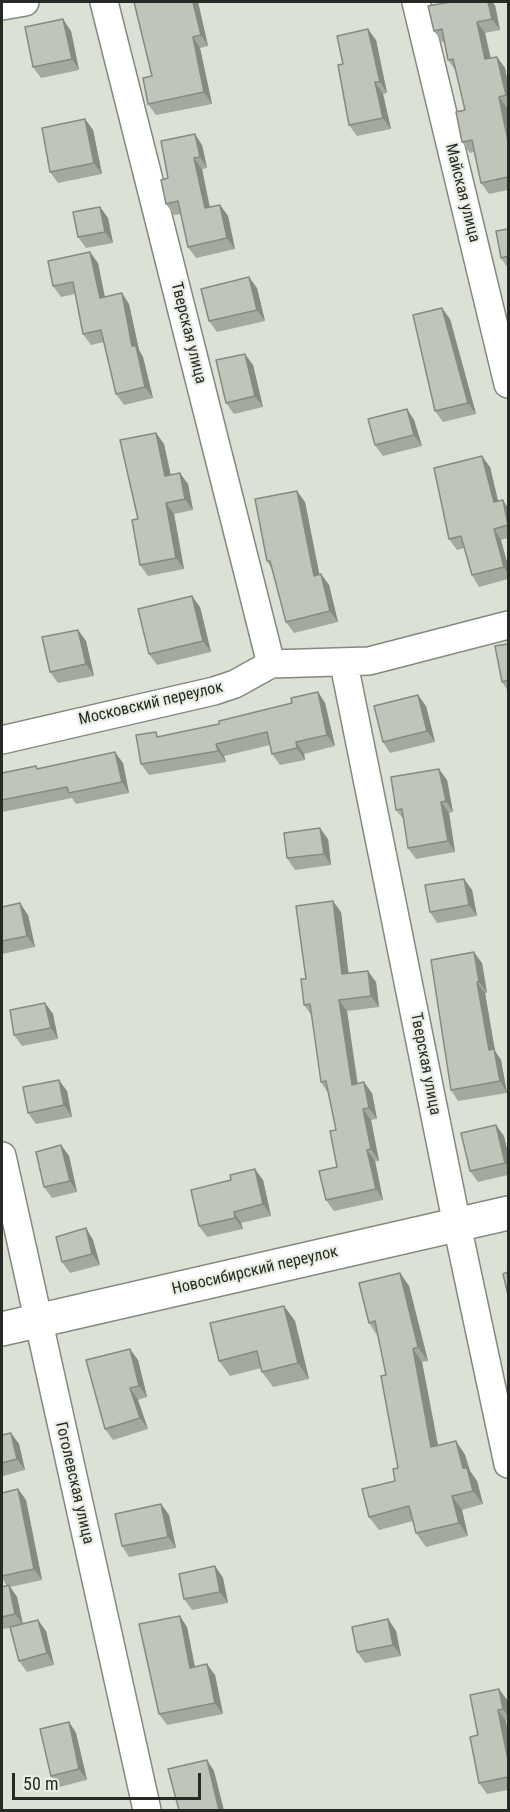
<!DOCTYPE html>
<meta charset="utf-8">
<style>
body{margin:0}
#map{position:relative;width:510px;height:1812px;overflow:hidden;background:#dbe1d5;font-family:"Roboto Condensed",sans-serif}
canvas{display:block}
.frame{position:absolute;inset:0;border:3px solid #272924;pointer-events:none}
.scale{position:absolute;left:12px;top:1773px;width:189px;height:27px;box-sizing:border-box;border:3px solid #272924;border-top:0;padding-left:8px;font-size:18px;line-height:21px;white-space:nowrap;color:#272924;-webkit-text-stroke:4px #e8eee2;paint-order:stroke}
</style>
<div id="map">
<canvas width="510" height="1812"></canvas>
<div class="frame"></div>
<div class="scale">50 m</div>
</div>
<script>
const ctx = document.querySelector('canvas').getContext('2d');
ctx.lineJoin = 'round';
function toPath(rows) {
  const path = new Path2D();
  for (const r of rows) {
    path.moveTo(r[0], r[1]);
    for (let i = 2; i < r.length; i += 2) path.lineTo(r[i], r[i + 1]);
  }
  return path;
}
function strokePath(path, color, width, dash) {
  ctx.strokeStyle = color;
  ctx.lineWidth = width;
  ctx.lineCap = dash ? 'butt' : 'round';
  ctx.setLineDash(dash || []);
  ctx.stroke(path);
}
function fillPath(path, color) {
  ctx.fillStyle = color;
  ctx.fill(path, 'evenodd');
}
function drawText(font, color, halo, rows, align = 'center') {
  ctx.font = font + ' "Roboto Condensed",sans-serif';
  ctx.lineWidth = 4.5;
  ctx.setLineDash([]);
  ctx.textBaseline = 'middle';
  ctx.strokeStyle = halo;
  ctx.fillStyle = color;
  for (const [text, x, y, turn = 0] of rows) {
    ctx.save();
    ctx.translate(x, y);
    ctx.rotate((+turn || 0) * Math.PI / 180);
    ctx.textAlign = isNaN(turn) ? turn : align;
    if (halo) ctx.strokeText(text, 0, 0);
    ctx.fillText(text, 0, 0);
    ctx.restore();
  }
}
const minor = toPath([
 [104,2,271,664],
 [416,2,508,384],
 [2,6,25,2],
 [344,664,457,1225,508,1464],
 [2,740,214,691,235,684,271,664,369,661,508,625],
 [2,1156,147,1810]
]);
const tertiary = toPath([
 [2,1329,508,1213]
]);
const wall = toPath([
 [198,2,208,46,200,48,212,104,156,115,148,104,152,76],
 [495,5,500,30,485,33,491,58,497,57,505,68,508,83,508,107,507,108,508,115,508,190,489,194,481,183,474,152,470,153,462,142,465,110,456,71,448,60,444,42,442,42,434,31],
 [71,31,79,70,41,78,33,67],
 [376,40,387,93,383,94,391,129,357,136,349,125,343,64],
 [85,119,93,130,102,174,58,183,50,172],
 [202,145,207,168,202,169,210,207,220,205,228,216,235,249,196,258,188,247,181,214,174,215,166,204,168,178],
 [100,207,108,218,113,243,86,248,78,237],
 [508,229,508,268,501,258],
 [98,263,105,297,129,304,139,350,143,357,153,398,124,405,116,394,104,342,91,345,83,334,75,294,61,297,53,286],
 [257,288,265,321,217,332,209,321],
 [450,319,476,414,443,422,435,411],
 [253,365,263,407,234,414,226,403],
 [407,409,414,420,422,446,383,456,375,445],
 [156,433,164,444,171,475,188,484,193,510,174,514,184,569,148,576,140,565,138,519],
 [490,467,498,501,508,508,508,538,501,540,508,566,508,579,479,587,472,575,464,548,457,550,449,539],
 [305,502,319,575,321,574,329,585,338,622,294,633,286,622,272,569,267,561],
 [200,607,211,652,157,665,149,654],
 [78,630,86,641,94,676,58,683,50,672],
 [508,644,508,691,502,682],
 [318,692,325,703,335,746,304,754,305,760,280,765,272,754,270,745,224,756,226,762,149,775,141,764,160,737,219,724,292,703],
 [426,706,435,742,390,753,383,742],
 [123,763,129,793,76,804,72,798,2,812,2,773,36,766,37,768],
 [447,780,453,812,449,813,455,852,416,859,408,848,404,820,396,810],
 [328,839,331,865,295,870,287,858],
 [464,879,472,890,477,916,437,923,430,912],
 [2,907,28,915,35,947,2,954],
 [341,912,348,973,376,982,379,1007,347,1011,358,1084,372,1093,377,1119,371,1120,379,1161,375,1161,383,1200,334,1211,326,1200,337,1167,336,1130,328,1093,321,1082,312,1016,304,1005,306,979],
 [482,963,487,993,485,993,495,1051,501,1060,507,1093,458,1101,451,1090],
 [45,1003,53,1014,58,1039,22,1046,14,1035],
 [67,1091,72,1117,36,1124,28,1113],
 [504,1136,508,1154,508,1175,478,1182,470,1171],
 [61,1145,69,1156,77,1192,52,1198,44,1187],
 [263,1180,271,1216,241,1223,243,1229,207,1237,199,1226],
 [86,1228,93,1240,100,1265,70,1273,62,1262],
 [400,1273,409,1286,428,1361,422,1362,438,1446,456,1441,465,1455,470,1471,477,1481,483,1504,462,1510,468,1536,426,1547,416,1533,413,1521,379,1530,369,1517,395,1481,398,1468,386,1375,378,1337,369,1323],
 [284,1306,295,1321,309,1379,273,1387,262,1372,261,1368,230,1376,219,1361],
 [138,1360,147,1397,138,1400,148,1429,113,1440,105,1429],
 [11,1433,19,1444,25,1470,3,1476,2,1473,2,1435],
 [18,1489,26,1500,42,1580,10,1587,17,1597,23,1624,46,1631,54,1665,27,1672,19,1661,10,1628,2,1629,2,1587,7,1586,2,1578,2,1493],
 [161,1504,169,1515,176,1548,129,1557,122,1546],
 [215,1566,223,1578,228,1603,192,1610,184,1599],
 [388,1619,396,1631,401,1656,365,1663,357,1652],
 [187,1627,195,1666,215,1675,223,1714,167,1725,159,1714],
 [499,1689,507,1700,508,1708,508,1720,506,1721,508,1733,508,1790,487,1794,479,1783,478,1735],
 [69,1722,76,1733,87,1780,59,1787,51,1776]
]);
const shadedWall = toPath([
 [193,2,198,2,208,46,201,35],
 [488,2,492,2,495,5,500,30,492,19],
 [63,19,71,31,79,70,72,59],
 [477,22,485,33,493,71,485,59],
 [368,29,376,40,387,93,380,82],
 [193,37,200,48,212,104,204,92],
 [497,57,505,68,508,83,508,99,506,95],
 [375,82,383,94,391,129,383,118],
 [499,97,507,108,508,115,508,141],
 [85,119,93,130,102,174,94,163],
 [195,134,202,145,207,168,200,157],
 [194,158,202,169,212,220,205,208],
 [220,205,228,216,235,249,227,238],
 [100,207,108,218,113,243,105,232],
 [90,252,98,263,107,309,100,298],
 [249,277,257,288,265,321,257,310],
 [122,293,129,304,139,350,143,357,153,398,145,387,132,346],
 [442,308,450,319,476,414,468,403],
 [245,354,253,365,263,407,255,396],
 [407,409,414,420,422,446,414,435],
 [156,433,164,444,173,487,165,476],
 [482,456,490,467,501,513,494,502],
 [180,473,188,484,193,510,185,499],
 [297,491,305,502,322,587,314,576],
 [503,500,508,508,508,524],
 [166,503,174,514,184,569,176,558],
 [494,529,501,540,508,566,508,574,504,567],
 [321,574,329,585,338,622,330,611],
 [192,596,200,607,211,652,203,641],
 [78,630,86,641,94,676,86,664],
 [318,692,325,703,335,746,327,735],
 [418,695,426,706,435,742,427,731],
 [296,742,304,754,305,760,297,748],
 [216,744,224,756,226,762,218,751],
 [115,752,123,763,129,793,122,782],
 [439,769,447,780,453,812,446,801],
 [441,802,449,813,455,852,448,841],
 [320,828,328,839,331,865,324,854],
 [464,879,472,890,477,916,469,905],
 [333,901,341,912,350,985,342,974],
 [20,903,28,915,35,947,27,936],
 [474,952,482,963,487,993,479,982],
 [368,971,376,982,379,1007,371,996],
 [477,982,485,993,495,1051,501,1060,507,1093,500,1081,489,1050],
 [339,1000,347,1011,359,1096,352,1085],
 [45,1003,53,1014,58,1039,51,1028],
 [59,1080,67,1091,72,1117,64,1105],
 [364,1082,372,1093,377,1119,369,1108],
 [363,1109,371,1120,379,1161,371,1149],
 [496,1125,504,1136,508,1154,508,1167,505,1163],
 [61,1145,69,1156,77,1192,70,1181],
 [367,1150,375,1161,383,1200,376,1189],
 [255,1169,263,1180,271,1216,263,1204],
 [234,1212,241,1223,243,1229,235,1218],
 [86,1228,93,1240,100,1265,92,1254],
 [400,1273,409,1286,428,1361,418,1347],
 [284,1306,295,1321,309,1379,298,1363],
 [130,1349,138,1360,147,1397,139,1386],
 [413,1349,422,1362,441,1461,431,1447],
 [130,1388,138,1400,148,1429,140,1418],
 [11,1433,19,1444,25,1470,17,1459],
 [456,1441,465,1455,470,1471,477,1481,483,1504,473,1491,463,1468],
 [18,1489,26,1500,42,1580,34,1569],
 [452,1496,462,1510,468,1536,459,1523],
 [161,1504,169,1515,176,1548,168,1537],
 [215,1566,223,1578,228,1603,220,1592],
 [9,1585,17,1597,23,1625,15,1614],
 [180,1616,187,1627,197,1679,190,1668],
 [388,1619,396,1631,401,1656,393,1645],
 [38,1620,46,1631,54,1665,47,1653],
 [207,1664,215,1675,223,1714,215,1703],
 [499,1689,507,1700,508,1708,508,1716,503,1709],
 [498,1710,506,1721,508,1733,508,1760],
 [69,1722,76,1733,87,1780,79,1769],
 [207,1760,214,1771,224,1810,219,1810]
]);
const building = toPath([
 [134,2,193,2,201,35,193,37,204,92,148,104,143,78,152,76,134,2],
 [450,2,488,2,492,19,477,22,485,59,497,57,506,95,499,97,508,141,508,177,481,183,472,140,462,142,456,112,465,110,453,59,448,60,442,29,434,31,428,6,450,2],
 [63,19,72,59,33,67,25,27,63,19],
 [368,29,380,82,375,82,383,118,349,125,338,65,343,64,337,36,368,29],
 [85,119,94,163,50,172,42,128,85,119],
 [195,134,200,157,194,158,205,208,220,205,227,238,188,247,178,201,166,204,161,180,168,178,161,141,195,134],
 [100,207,105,232,78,237,73,212,100,207],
 [508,229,508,256,501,258,496,231,508,229],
 [90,252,100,298,122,293,132,346,136,346,145,387,116,394,101,330,83,334,73,282,53,286,48,261,90,252],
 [249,277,257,310,209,321,201,289,249,277],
 [442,308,468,403,435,411,413,315,442,308],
 [245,354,255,396,226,403,216,360,245,354],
 [407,409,414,435,375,445,368,419,407,409],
 [156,433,165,476,180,473,185,499,166,503,176,558,140,565,132,520,138,519,120,440,156,433],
 [482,456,494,502,503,500,508,525,494,529,504,567,472,575,461,536,449,539,434,468,482,456],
 [297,491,314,576,321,574,330,611,286,622,270,561,267,561,255,499,297,491],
 [192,596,203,641,149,654,138,609,192,596],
 [78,630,86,664,50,672,42,637,78,630],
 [508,644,508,680,502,682,495,646,508,644],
 [318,692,327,735,296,742,297,748,272,754,267,732,216,744,218,751,141,764,136,735,156,732,157,737,219,724,219,721,292,703,291,698,318,692],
 [418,695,427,731,383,742,374,706,418,695],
 [115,752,122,782,69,793,67,787,2,800,2,773,36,766,37,769,115,752],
 [439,769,446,801,441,802,448,841,408,848,402,809,396,810,391,777,439,769],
 [320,828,324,854,287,858,284,833,320,828],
 [464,879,469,905,430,912,425,885,464,879],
 [333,901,342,974,368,971,371,996,339,1000,352,1085,364,1082,369,1108,363,1109,371,1149,367,1150,376,1189,326,1200,319,1171,337,1167,330,1131,336,1130,326,1081,321,1082,310,1004,304,1005,301,979,306,979,296,906,333,901],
 [20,903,27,936,2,941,2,907,20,903],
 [474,952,479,982,477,982,489,1050,494,1049,500,1081,451,1090,431,960,474,952],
 [45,1003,51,1028,14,1035,10,1010,45,1003],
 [59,1080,64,1105,28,1113,23,1087,59,1080],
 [496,1125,505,1163,470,1171,461,1133,496,1125],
 [61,1145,70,1181,44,1187,36,1152,61,1145],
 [255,1169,263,1204,234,1212,235,1218,199,1226,191,1190,231,1180,230,1175,255,1169],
 [86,1228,92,1254,62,1262,56,1237,86,1228],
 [508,1272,508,1295,503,1274,508,1272],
 [400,1273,418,1347,413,1349,431,1447,456,1441,463,1468,467,1468,473,1491,452,1496,459,1523,416,1533,409,1506,369,1517,362,1489,395,1481,393,1469,398,1468,381,1376,386,1375,375,1321,369,1323,359,1283,400,1273],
 [284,1306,298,1363,262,1372,257,1351,219,1361,210,1323,284,1306],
 [130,1349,139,1386,130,1388,140,1418,105,1429,86,1360,130,1349],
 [11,1433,17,1459,2,1463,2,1435,11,1433],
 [18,1489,34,1569,2,1576,2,1493,18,1489],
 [161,1504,168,1537,122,1546,115,1514,161,1504],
 [215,1566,220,1592,184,1599,179,1574,215,1566],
 [9,1585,15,1614,2,1617,2,1587,9,1585],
 [180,1616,190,1668,207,1664,215,1703,159,1714,139,1624,180,1616],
 [388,1619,393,1645,357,1652,352,1627,388,1619],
 [38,1620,47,1653,19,1661,10,1627,38,1620],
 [499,1689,503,1709,498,1710,508,1760,508,1777,479,1783,470,1737,478,1735,470,1695,499,1689],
 [69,1722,79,1769,51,1776,40,1729,69,1722],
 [207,1760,219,1810,179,1810,168,1769,207,1760]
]);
const streetNames = [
 ["Майская улица",462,193,76],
 ["Тверская улица",188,333,76],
 ["Московский переулок",151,704,-13],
 ["Тверская улица",425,1064,79],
 ["Новосибирский переулок",255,1271,-13],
 ["Гоголевская улица",74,1483,77]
];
strokePath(minor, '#84897e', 30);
strokePath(tertiary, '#84897e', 36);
strokePath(minor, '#fff', 27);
strokePath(tertiary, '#fff', 33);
fillPath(wall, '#a4a99f');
fillPath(shadedWall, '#868a82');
fillPath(building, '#bfc5b9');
strokePath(building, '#868a82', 1.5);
drawText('16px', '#272924', '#e8eee2', streetNames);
</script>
